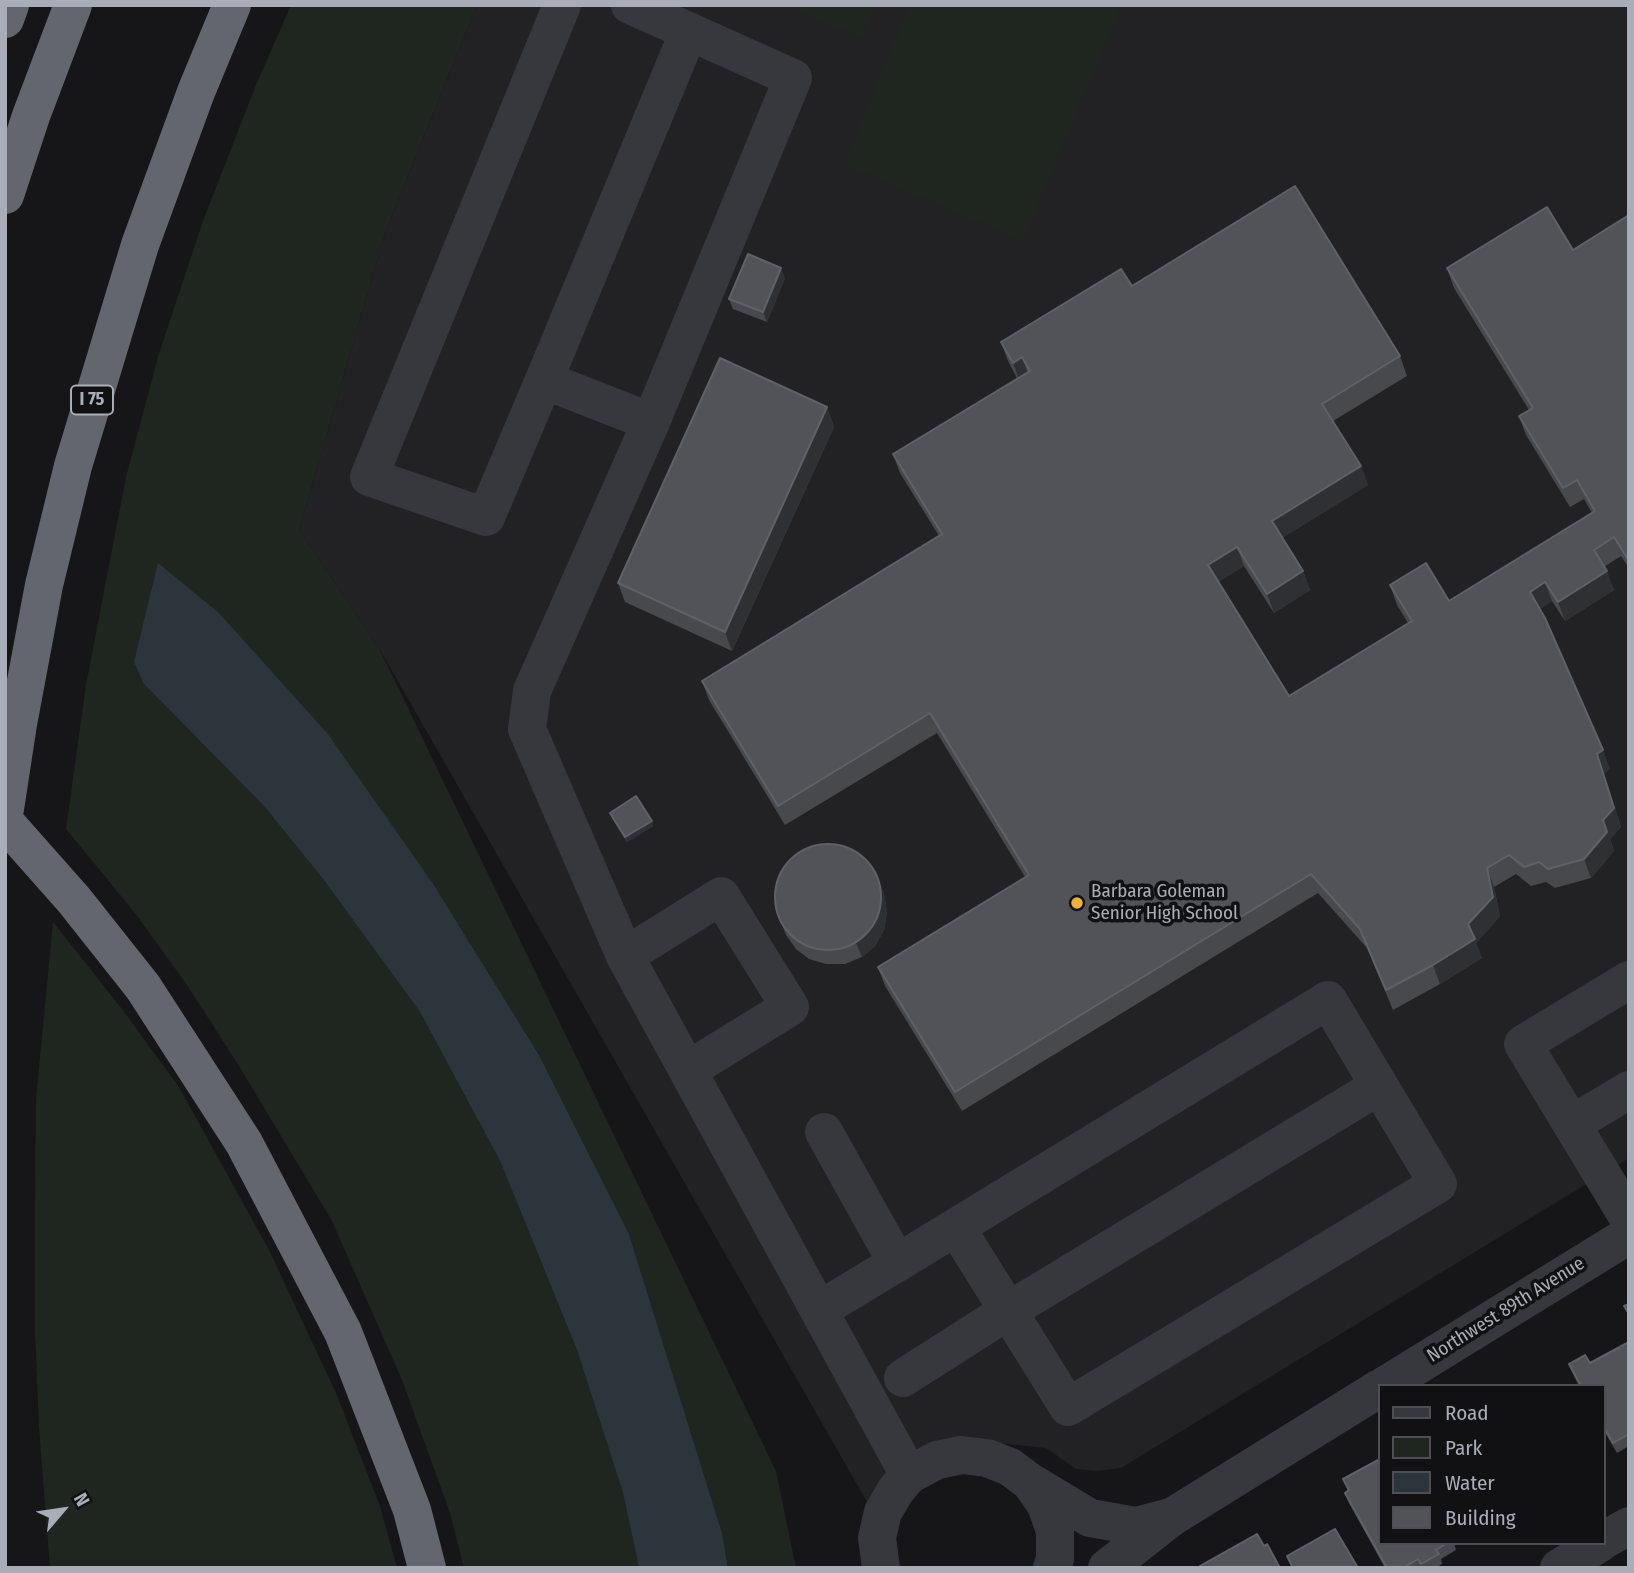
<!DOCTYPE html>
<style>
body{margin:0}
#map{position:relative;width:1634px;height:1573px;overflow:hidden;background:#161618;font-family:"Fira Sans Condensed",sans-serif}
canvas{display:block}
.frame{position:absolute;inset:0;border:7px solid #a8adb8;pointer-events:none}
.legend{position:absolute;left:1378px;top:1384px;width:228px;height:161px;box-sizing:border-box;background:#111113;border:2px solid #4d4f55;margin:0;padding:9px 12px;list-style:none;font-size:21px;color:#a8adb8}
.legend li{display:flex;align-items:center;gap:14px;height:35px}
.legend b{width:35px;border:2px solid #4d4f55}
.north{position:absolute;left:28px;top:1475px;width:70px;height:70px;-webkit-text-stroke:5px #111113;paint-order:stroke;rotate:61deg;font-size:19px;font-weight:700;line-height:28px;text-align:center;color:#a8adb8}
.north::after{content:'';display:block;margin:auto;width:24px;height:32px;background:#a8adb8;clip-path:polygon(50% 0,100% 100%,50% 72%,0 100%)}
</style>
<div id="map">
<canvas width="1634" height="1573"></canvas>
<div class="frame"></div>
<ul class="legend">
<li><b style="height:9px;background:#37383d"></b>Road</li>
<li><b style="height:19px;background:#1e261f"></b>Park</li>
<li><b style="height:19px;background:#2c353c"></b>Water</li>
<li><b style="height:19px;background:#525359"></b>Building</li>
</ul>
<div class="north">N</div>
</div>
<script>
const ctx = document.querySelector('canvas').getContext('2d');
ctx.lineJoin = 'round';
function fillPath(path, color) {
  ctx.fillStyle = color;
  ctx.fill(path, 'evenodd');
}
function toPath(rows) {
  const path = new Path2D();
  for (const r of rows) {
    if (r.length === 3) {
      path.moveTo(r[0] + r[2], r[1]);
      path.arc(r[0], r[1], r[2], 0, 2 * Math.PI);
      continue;
    }
    path.moveTo(r[0], r[1]);
    for (let i = 2; i < r.length; i += 2) path.lineTo(r[i], r[i + 1]);
  }
  return path;
}
function strokePath(path, color, width, dash) {
  ctx.strokeStyle = color;
  ctx.lineWidth = width;
  ctx.lineCap = dash ? 'butt' : 'round';
  ctx.setLineDash(dash || []);
  ctx.stroke(path);
}
function drawText(font, color, halo, rows, align = 'center') {
  ctx.font = font + ' "Fira Sans Condensed",sans-serif';
  ctx.lineWidth = 7;
  ctx.setLineDash([]);
  ctx.textBaseline = 'middle';
  ctx.strokeStyle = halo;
  ctx.fillStyle = color;
  for (const [text, x, y, turn = 0] of rows) {
    ctx.save();
    ctx.translate(x, y);
    ctx.rotate((+turn || 0) * Math.PI / 180);
    ctx.textAlign = isNaN(turn) ? turn : align;
    if (halo) ctx.strokeText(text, 0, 0);
    ctx.fillText(text, 0, 0);
    ctx.restore();
  }
}
const built = toPath([
 [477,5,1629,5,1629,1158,1121,1468,1098,1471,1076,1469,1046,1448,969,1440,867,1502,379,648,299,530,386,230]
]);
const green = toPath([
 [291,5,477,5,386,230,299,530,379,648,776,1471,796,1568,728,1568,722,1533,629,1234,539,1055,434,885,134,662,143,683,264,806,323,879,420,1012,500,1161,577,1350,623,1493,639,1568,464,1568,450,1513,402,1380,332,1221,239,1066,187,985,135,913,66,829,86,685,126,477,158,357,204,218,256,85],
 [786,5,875,5,861,38],
 [910,5,1122,5,1023,241,844,164],
 [53,922,122,1009,179,1087,269,1250,336,1393,380,1506,397,1568,50,1568,39,1427,35,1331,35,1207,36,1099]
]);
const water = toPath([
 [158,563,219,613,327,733,434,885,539,1055,629,1234,722,1533,728,1568,639,1568,623,1493,577,1350,500,1161,420,1012,323,879,264,806,143,683,134,662]
]);
const minor = toPath([
 [562,5,369,477,486,517,544,380,651,422],
 [630,5,793,78,651,422,532,691,527,729,625,956,909,1475],
 [544,380,689,31],
 [625,956,721,896,790,1007,688,1070],
 [1629,980,1523,1044,1629,1219],
 [1572,1124,1629,1090],
 [824,1132,897,1263],
 [819,1310,897,1263,956,1227,1328,1000,1438,1184,1068,1407,956,1227],
 [903,1378,1008,1311,1379,1086],
 [1384,1386,1629,1235],
 [1032,1483,1090,1518,1136,1526,1170,1517],
 [1604,1540,1629,1526],
 [881,1568,877,1538,883,1512,896,1490,909,1475,937,1460,962,1455,987,1458,1010,1467,1030,1482,1046,1505,1055,1531,1055,1559,1052,1568],
 [1107,1568,1172,1517,1380,1388],
 [1559,1568,1600,1543]
]);
const highway = toPath([
 [5,19,10,5],
 [5,195,31,116,73,5],
 [5,809,18,724,44,585,73,466,140,245,196,92,232,5],
 [5,822,74,900,143,987,244,1143,343,1332,412,1510,427,1568]
]);
const wall = toPath([
 [1629,215,1629,568,1621,556,1604,567,1614,590,1565,621,1552,601,1540,609,1610,769,1604,773,1621,827,1610,839,1614,851,1591,878,1555,888,1546,882,1531,886,1516,874,1494,887,1500,916,1476,943,1482,958,1440,984,1393,1010,1367,948,1318,893,962,1111,885,986,878,967,1025,877,937,733,785,825,709,700,702,681,939,536,900,473,893,454,1017,378,1008,361,1001,342,1132,286,1400,356,1407,376,1333,421,1361,466,1368,485,1282,538,1303,571,1310,590,1274,613,1244,566,1218,582,1289,696,1408,623,1397,605,1390,585,1449,601,1592,513,1584,499,1570,507,1526,435,1519,416,1529,410,1454,288,1447,268,1573,250],
 [785,278,767,322,733,309,729,299],
 [827,407,834,427,732,651,625,602,618,583],
 [610,813,653,826,627,842,612,818],
 [878,879,884,894,887,912,884,930,875,946,862,957,845,964,826,964,809,959,796,949,786,935,781,921],
 [1629,1342,1629,1446,1617,1453,1604,1431,1604,1386,1579,1386,1573,1374,1569,1364,1590,1363],
 [1343,1479,1380,1543,1454,1543,1456,1550,1441,1559,1442,1564,1436,1568,1385,1568,1349,1503,1345,1493,1348,1491]
]);
const shadedWall = toPath([
 [781,268,785,278,767,322,763,312],
 [1022,357,1029,377,1020,382,1013,363],
 [827,407,834,427,732,651,725,632],
 [1361,466,1368,485,1279,540,1272,521],
 [1237,547,1244,566,1215,584,1208,565],
 [1303,571,1310,590,1274,613,1267,594],
 [1607,571,1614,590,1565,621,1558,602],
 [1545,582,1552,601,1537,611,1530,592],
 [1603,750,1610,769,1604,773,1621,827,1610,839,1614,851,1591,878,1584,859,1603,820,1597,754],
 [652,821,653,826,627,842,625,837],
 [1487,868,1494,887,1500,916,1476,943,1482,958,1440,984,1433,965,1468,924],
 [878,879,884,894,887,912,884,930,875,946,862,957,856,943]
]);
const building = toPath([
 [1295,186,1400,356,1322,404,1361,466,1272,521,1303,571,1267,594,1237,547,1208,565,1289,696,1412,621,1390,585,1426,563,1449,601,1595,511,1577,480,1563,488,1519,416,1533,408,1447,268,1547,207,1573,250,1629,215,1629,561,1614,537,1594,550,1607,571,1558,602,1545,582,1530,592,1545,618,1603,750,1597,754,1614,808,1603,820,1607,832,1584,859,1548,869,1539,862,1524,867,1509,855,1487,868,1493,897,1468,924,1475,939,1433,965,1386,990,1360,929,1311,874,955,1092,878,967,1029,875,930,713,778,806,702,681,942,534,893,454,1030,371,1022,357,1013,363,1001,342,1121,269,1132,286,1295,186],
 [748,254,781,268,763,312,729,299,748,254],
 [720,358,827,407,725,632,618,583,720,358],
 [636,796,652,821,625,837,610,813,636,796],
 [828,897,53],
 [1629,1304,1629,1314,1624,1306,1629,1304],
 [1629,1342,1629,1434,1613,1443,1604,1427,1604,1386,1581,1386,1569,1364,1585,1355,1590,1363,1629,1342],
 [1380,1459,1380,1543,1447,1543,1436,1550,1439,1554,1421,1564,1418,1559,1403,1568,1387,1568,1345,1493,1349,1490,1343,1479,1380,1459],
 [1335,1529,1358,1568,1293,1568,1287,1556,1335,1529],
 [1257,1534,1264,1546,1267,1544,1280,1568,1201,1568,1200,1566,1257,1534]
]);
const markers = [
 [1077,903,7,"#f2b134"]
];
const shields = [
 [92,400,42]
];
const shieldNames = [
 ["I 75",92,400]
];
const poiNames = [
 ["Barbara Goleman",1091,892],
 ["Senior High School",1091,914]
];
const streetNames = [
 ["Northwest 89th Avenue",1506,1310,-32]
];
fillPath(built, '#222225');
fillPath(green, '#1e261f');
fillPath(water, '#2c353c');
strokePath(minor, '#37383d', 38);
strokePath(highway, '#63666e', 38);
fillPath(wall, '#47494d');
fillPath(shadedWall, '#2f3033');
fillPath(building, '#525359');
strokePath(building, '#5f6168', 2);
for (const [x, y, r, color] of markers) {
  const dot = new Path2D();
  dot.arc(x, y, r, 0, 2 * Math.PI);
  ctx.fillStyle = color;
  ctx.fill(dot);
  strokePath(dot, '#111113', 2.5);
}
for (const [x, y, w] of shields) {
  const box = new Path2D();
  box.roundRect(x - w / 2, y - 14.5, w, 29, 5);
  ctx.fillStyle = '#111113';
  ctx.fill(box);
  strokePath(box, '#a8adb8', 2);
}
drawText('bold 18px', '#a8adb8', null, shieldNames);
drawText('19px', '#a8adb8', '#111113', poiNames, 'left');
drawText('19px', '#a8adb8', '#111113', streetNames);
</script>
